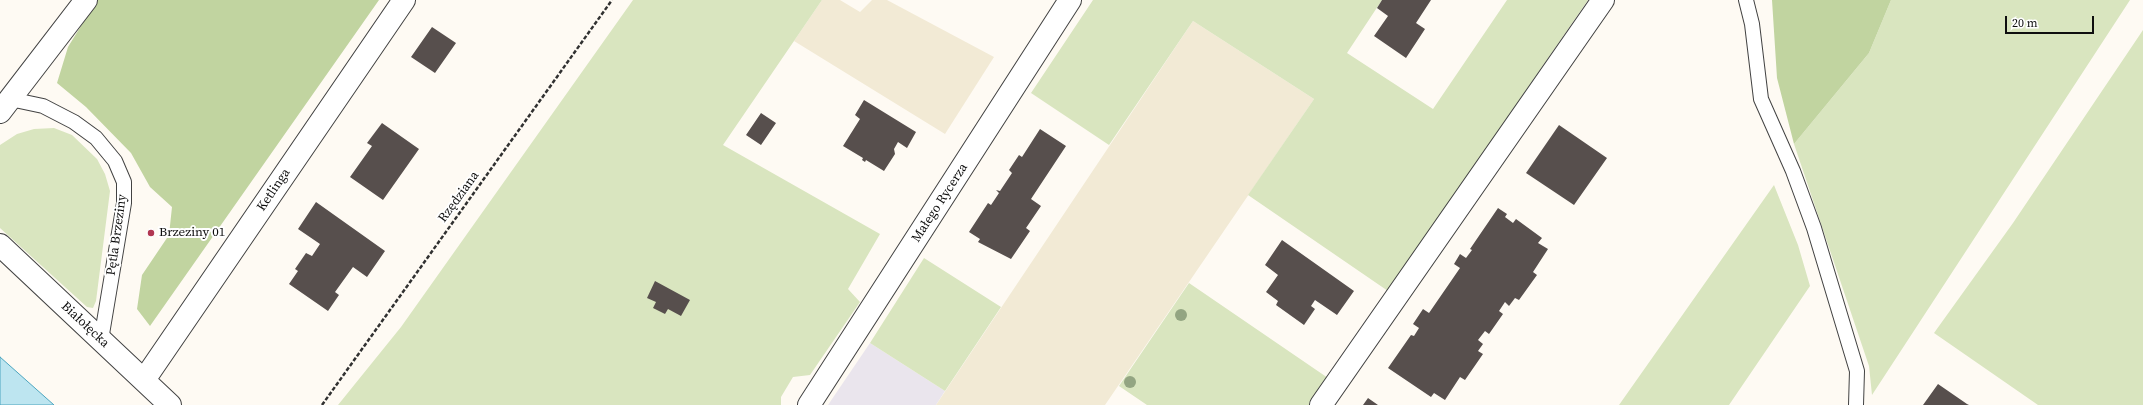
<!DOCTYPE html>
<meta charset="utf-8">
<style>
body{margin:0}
#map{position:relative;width:2143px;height:405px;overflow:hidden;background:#fefaf3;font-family:"Source Serif 4",serif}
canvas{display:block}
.scale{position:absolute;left:2005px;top:16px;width:89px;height:18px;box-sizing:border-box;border:2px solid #0f0f0f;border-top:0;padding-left:5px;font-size:12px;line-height:14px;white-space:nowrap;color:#0f0f0f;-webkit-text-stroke:3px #fff;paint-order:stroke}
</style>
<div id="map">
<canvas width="2143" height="405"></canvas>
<div class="scale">20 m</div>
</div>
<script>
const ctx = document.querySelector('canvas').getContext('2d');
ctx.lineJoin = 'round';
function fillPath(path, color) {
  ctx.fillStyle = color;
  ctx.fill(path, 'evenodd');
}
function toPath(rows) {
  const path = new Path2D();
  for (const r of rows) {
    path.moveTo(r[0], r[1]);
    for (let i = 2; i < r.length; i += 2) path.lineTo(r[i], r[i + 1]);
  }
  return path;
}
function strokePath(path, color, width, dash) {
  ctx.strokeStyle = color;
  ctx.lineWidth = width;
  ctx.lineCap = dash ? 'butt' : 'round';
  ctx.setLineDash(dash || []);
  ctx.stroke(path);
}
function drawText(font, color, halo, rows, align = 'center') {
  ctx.font = font + ' "Source Serif 4",serif';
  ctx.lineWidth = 4;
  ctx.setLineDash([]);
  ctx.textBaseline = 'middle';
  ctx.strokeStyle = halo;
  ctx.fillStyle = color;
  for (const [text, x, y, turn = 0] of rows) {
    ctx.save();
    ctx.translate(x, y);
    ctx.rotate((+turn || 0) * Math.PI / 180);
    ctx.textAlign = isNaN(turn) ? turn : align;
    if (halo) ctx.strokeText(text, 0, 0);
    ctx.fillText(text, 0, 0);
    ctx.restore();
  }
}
const industrial = toPath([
 [870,343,945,391,936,405,828,405]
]);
const farmland = toPath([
 [822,0,840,0,860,12,872,0,887,0,994,57,945,134,794,41],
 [1193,21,1314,99,1105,405,936,405]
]);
const green = toPath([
 [633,0,822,0,723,145,880,234,848,289,860,302,810,375,793,377,781,397,781,405,338,405,401,327],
 [1093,0,1382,0,1347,53,1433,109,1507,0,1588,0,1388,291,1248,195,1314,99,1193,21,1109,145,1031,93],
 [1891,0,2130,0,1872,395,1869,366,1794,144,1869,53],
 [2143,30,2143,405,2038,405,1934,333,2013,223],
 [54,128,72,135,97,159,105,174,110,191,96,301,93,308,87,307,0,228,0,145,17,134,34,129],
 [1774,185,1798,245,1810,286,1729,405,1619,405],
 [924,258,1001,307,945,391,870,343],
 [1189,283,1328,378,1309,405,1147,405,1119,386]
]);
const forest = toPath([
 [97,0,379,0,150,326,137,309,142,275,169,235,172,207,150,187,131,153,86,107,57,83,68,47],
 [1772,0,1891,0,1869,53,1794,144,1777,78]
]);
const water = toPath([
 [0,357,54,405,0,405,0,357]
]);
const building = toPath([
 [1382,0,1431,0,1416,23,1425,29,1406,58,1374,36,1388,16,1377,8],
 [432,27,456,43,435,73,411,57],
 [864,100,916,132,907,148,898,142,894,149,895,154,884,171,866,160,865,162,862,160,863,158,843,146,860,119,855,115],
 [761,113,776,123,761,145,746,135],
 [382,123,419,149,383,200,350,177,372,146,367,143],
 [1559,125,1607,158,1574,205,1526,173],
 [1040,129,1066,146,1031,199,1041,206,1026,228,1030,231,1011,259,978,242,980,239,969,232,988,203,991,205,999,193,996,190,1000,191,1012,173,1009,170,1019,155,1022,157],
 [316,202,385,251,367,277,353,267,335,292,339,295,328,311,289,284,298,271,295,269,306,253,312,256,320,244,298,229],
 [1498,208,1507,214,1505,217,1513,223,1516,219,1542,238,1538,243,1548,249,1533,272,1537,275,1519,300,1515,298,1509,306,1505,302,1499,311,1503,314,1489,334,1485,331,1478,340,1483,344,1478,351,1483,354,1465,380,1460,377,1445,400,1434,393,1431,397,1388,368,1411,335,1414,336,1419,328,1413,324,1423,309,1429,313,1460,268,1454,264,1460,254,1466,258,1472,250,1470,249],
 [1282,240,1354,291,1337,315,1315,300,1311,306,1315,309,1304,325,1276,305,1278,301,1266,292,1278,275,1265,265],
 [655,281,690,300,681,316,668,309,665,314,653,308,656,302,647,298],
 [1938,384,1967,404,1969,405,1923,405],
 [1368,398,1378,405,1363,405]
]);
const path = toPath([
 [322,405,612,0]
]);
const service = toPath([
 [1746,0,1752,24,1761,99,1793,171,1814,228,1857,371,1856,405],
 [10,99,43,106,74,122,96,138,115,161,124,182,124,203,101,340]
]);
const minor = toPath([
 [0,112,86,0],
 [0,245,170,405],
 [144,380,404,0],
 [809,405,1070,0],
 [1321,405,1603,0]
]);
const trees = [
 [1181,315],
 [1130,382]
];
const markers = [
 [151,233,4,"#b13651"]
];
const streetNames = [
 ["Ketlinga",274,190,-56],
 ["Rzędziana",459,197,-54],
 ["Małego Rycerza",940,203,-57],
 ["Pętla Brzeziny",117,235,-82],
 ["Białołęcka",85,325,43]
];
const poiNames = [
 ["Brzeziny 01",159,233]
];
fillPath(industrial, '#eae5ed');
fillPath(farmland, '#f2ead5');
fillPath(green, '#d9e5bf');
fillPath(forest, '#c1d4a0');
fillPath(water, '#bde5f0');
strokePath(water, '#4ca5bf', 1);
fillPath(building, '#574f4d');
strokePath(service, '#424242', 16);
strokePath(minor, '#424242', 24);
strokePath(path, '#313131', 2.5, [4, 2]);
strokePath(service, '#fff', 14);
strokePath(minor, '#fff', 22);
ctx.fillStyle = '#93a582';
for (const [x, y] of trees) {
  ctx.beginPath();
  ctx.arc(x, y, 6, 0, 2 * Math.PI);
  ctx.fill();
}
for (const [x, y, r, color] of markers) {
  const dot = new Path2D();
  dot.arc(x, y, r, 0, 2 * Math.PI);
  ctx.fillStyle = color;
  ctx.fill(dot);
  strokePath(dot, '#fff', 1.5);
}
drawText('13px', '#0f0f0f', '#fff', streetNames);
drawText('13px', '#0f0f0f', '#fff', poiNames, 'left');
</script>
